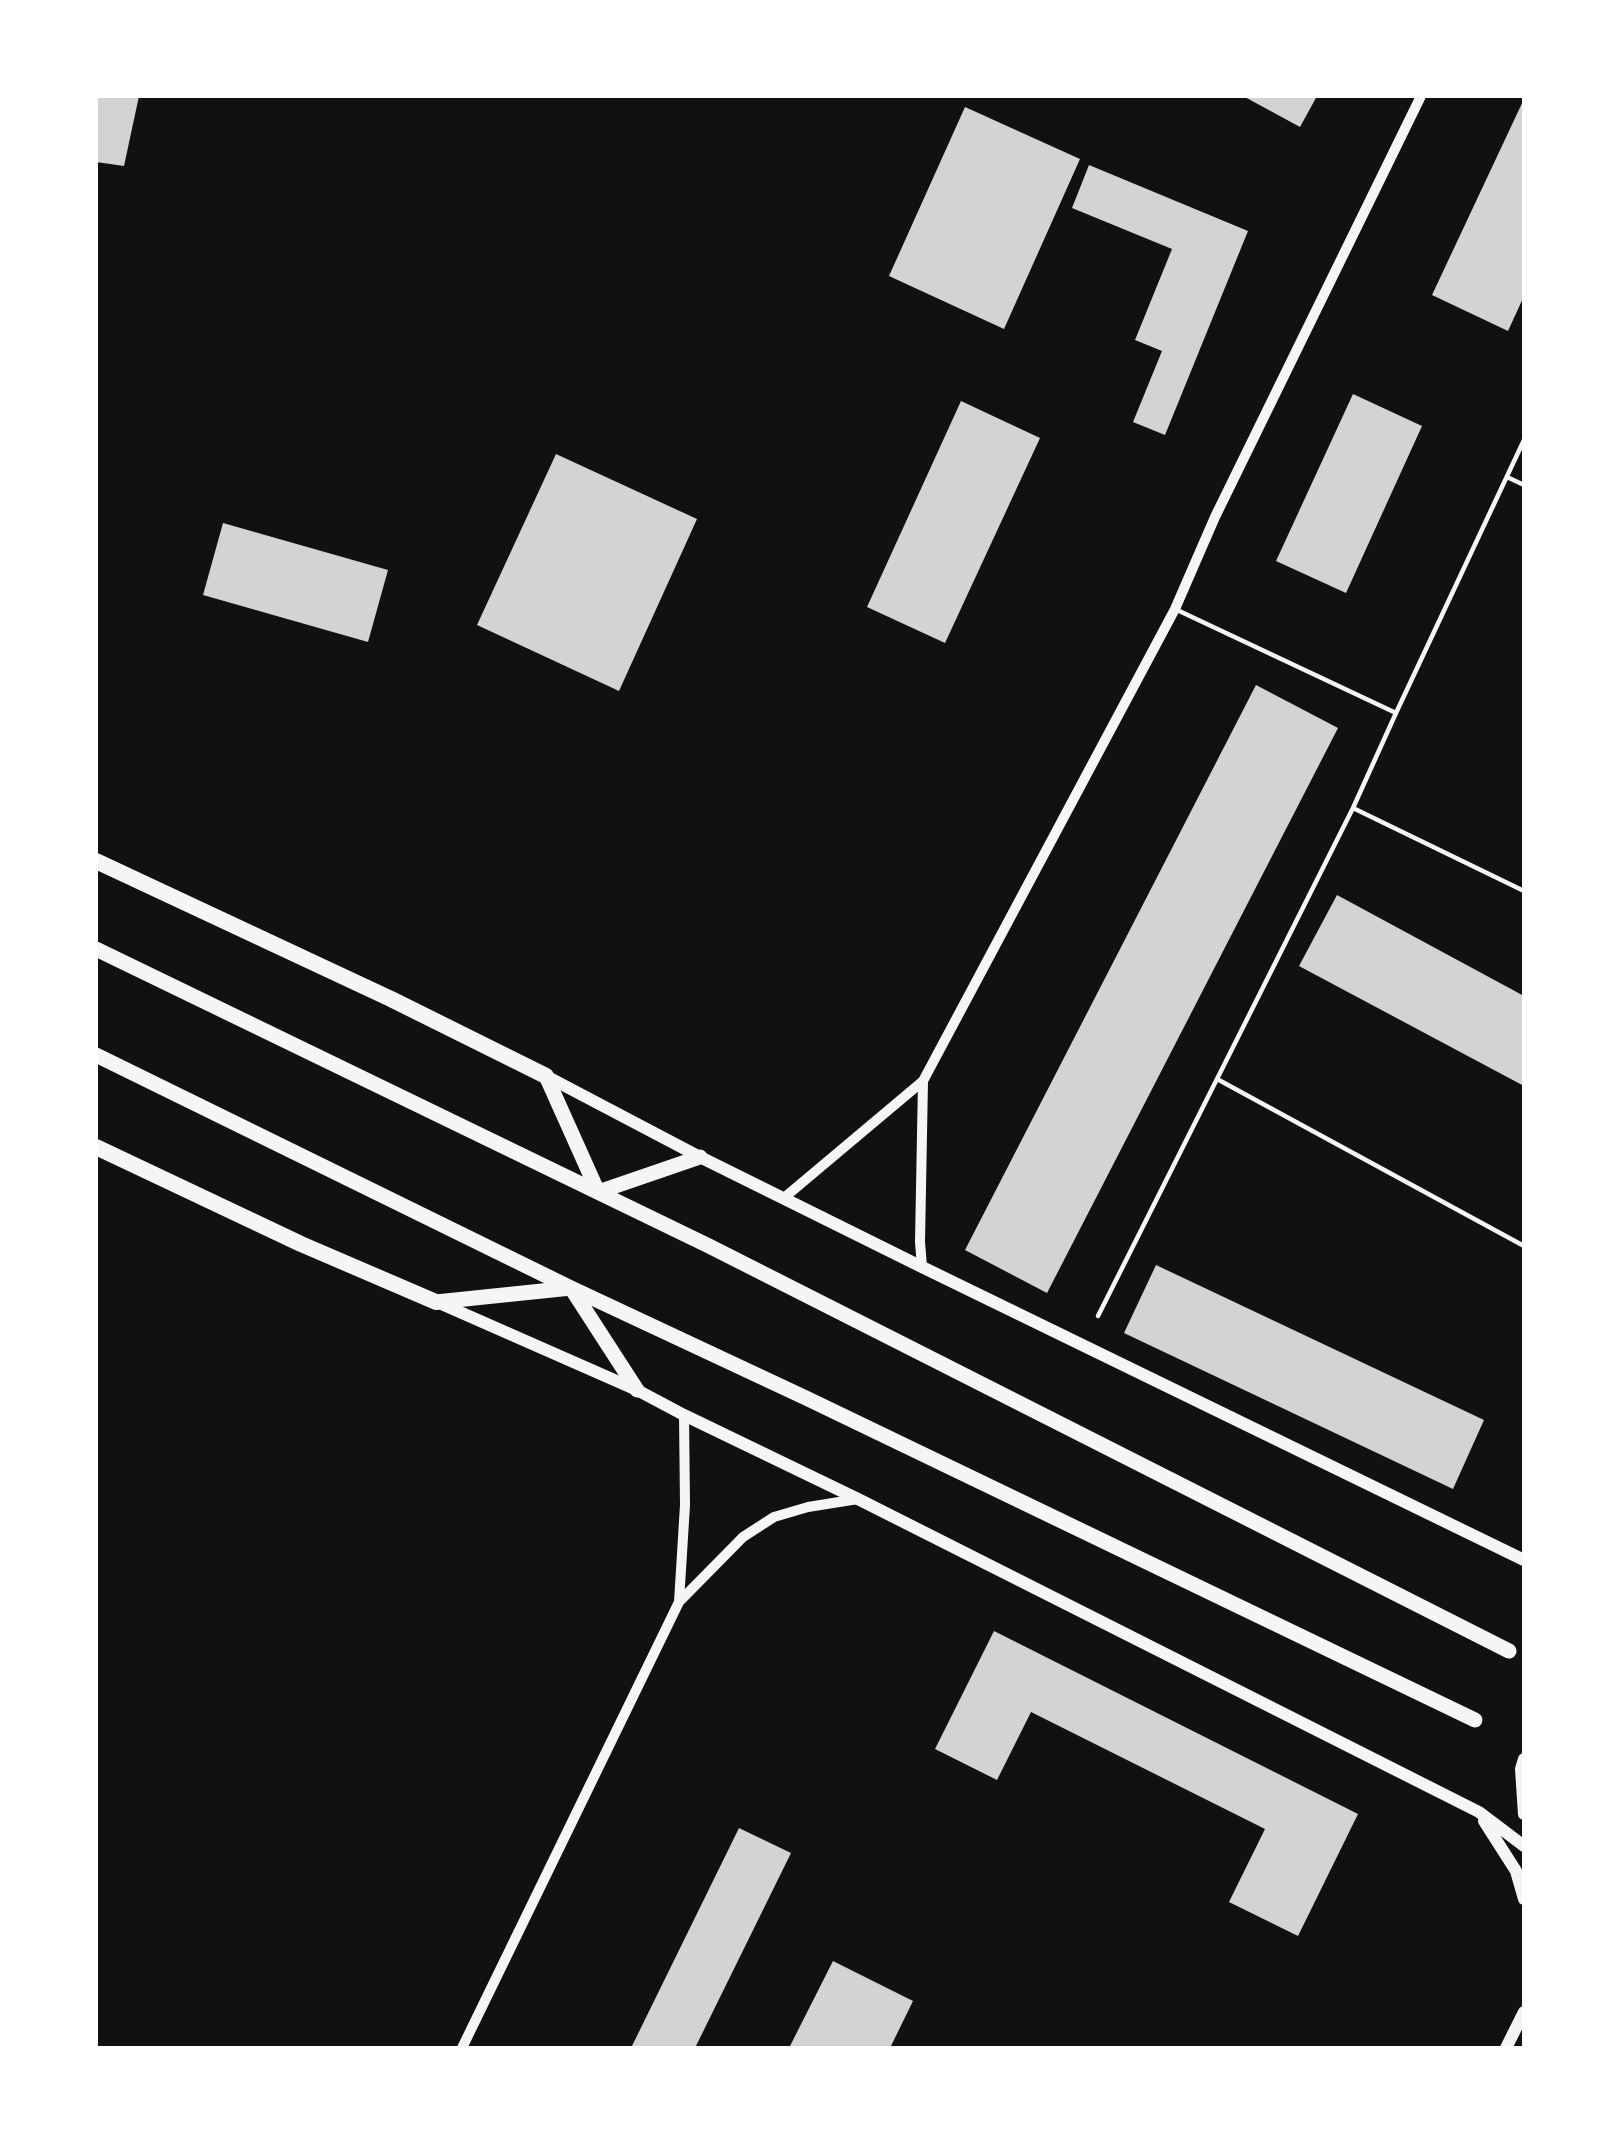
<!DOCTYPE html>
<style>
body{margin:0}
#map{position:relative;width:1620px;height:2144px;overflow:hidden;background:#111;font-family:"IBM Plex Serif",serif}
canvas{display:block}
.frame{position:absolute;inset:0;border:98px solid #fff;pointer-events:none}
</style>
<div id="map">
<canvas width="1620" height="2144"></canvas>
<div class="frame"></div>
</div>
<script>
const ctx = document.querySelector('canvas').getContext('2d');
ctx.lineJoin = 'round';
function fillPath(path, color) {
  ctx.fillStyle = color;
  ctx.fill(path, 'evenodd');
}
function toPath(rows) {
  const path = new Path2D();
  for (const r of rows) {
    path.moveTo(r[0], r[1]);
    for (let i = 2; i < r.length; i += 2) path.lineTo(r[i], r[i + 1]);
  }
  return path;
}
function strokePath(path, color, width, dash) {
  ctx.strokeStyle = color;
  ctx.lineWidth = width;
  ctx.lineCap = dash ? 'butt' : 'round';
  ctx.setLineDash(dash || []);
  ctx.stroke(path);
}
const building = toPath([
 [96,96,139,96,124,166,96,162],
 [1243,96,1317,96,1300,127],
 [1524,99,1524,296,1508,331,1432,295],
 [965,107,1080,159,1004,329,889,276],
 [1089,165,1248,231,1165,435,1133,422,1162,351,1135,340,1172,249,1072,208],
 [1353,394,1422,426,1346,593,1276,561],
 [961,401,1040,438,945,643,867,607],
 [556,454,697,519,619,691,477,625],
 [223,523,388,570,368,642,203,595],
 [1256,685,1338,728,1047,1293,965,1250],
 [1337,895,1524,996,1524,1086,1299,966],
 [1156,1265,1484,1420,1453,1489,1124,1333],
 [994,1631,1358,1814,1298,1936,1229,1902,1265,1829,1031,1712,997,1780,935,1749],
 [739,1828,791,1853,695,2048,631,2048],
 [833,1961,913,2001,890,2048,789,2048]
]);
const service = toPath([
 [1507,477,1524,485],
 [1175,609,1396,713,1353,808,1524,891],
 [1396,713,1524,440],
 [1353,808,1217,1079,1524,1246],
 [1098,1316,1217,1079]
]);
const tertiary = toPath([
 [785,1197,923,1081],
 [922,1267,920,1242,923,1081,1175,609,1215,517,1421,96],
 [679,1602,743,1537,774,1517,808,1507,858,1499],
 [462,2048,679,1602,685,1505,684,1415]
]);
const secondary = toPath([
 [546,1076,700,1157,922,1267,1524,1560],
 [437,1302,637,1390,684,1415,858,1499,1479,1812,1524,1846],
 [1524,1759,1521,1769,1524,1814],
 [1484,1821,1516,1871,1524,1899],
 [1506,2048,1524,2012]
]);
const primary = toPath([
 [96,949,709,1246,1509,1651],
 [96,1055,571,1288,806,1398,1475,1720],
 [546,1076,598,1192,700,1157],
 [436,1302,571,1288,637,1390]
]);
const trunk = toPath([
 [96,861,391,999,546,1076],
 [96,1147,301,1244,436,1302]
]);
fillPath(building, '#d3d3d3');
strokePath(service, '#f5f5f5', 4.5);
strokePath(tertiary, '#f5f5f5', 10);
strokePath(secondary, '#f5f5f5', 12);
strokePath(primary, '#f5f5f5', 15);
strokePath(trunk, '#f5f5f5', 16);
</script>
